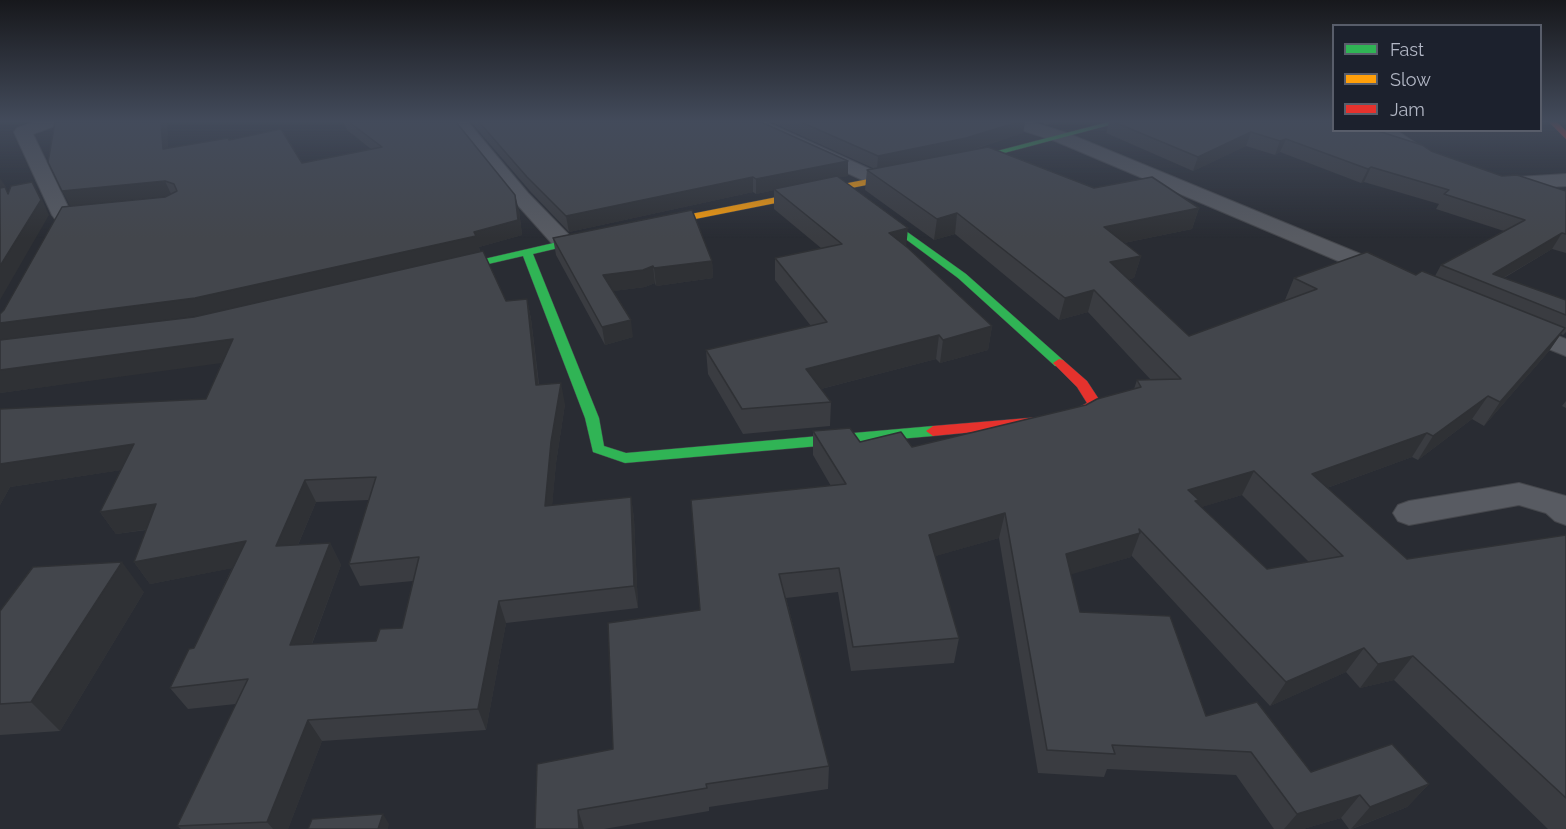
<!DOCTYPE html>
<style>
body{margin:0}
#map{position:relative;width:1566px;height:829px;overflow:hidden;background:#292c33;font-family:Raleway,sans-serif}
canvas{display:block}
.legend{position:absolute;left:1332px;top:24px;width:210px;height:108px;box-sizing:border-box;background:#1c212d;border:2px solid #585d6a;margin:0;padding:8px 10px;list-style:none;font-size:18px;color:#b2b7c5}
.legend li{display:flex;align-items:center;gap:12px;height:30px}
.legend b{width:30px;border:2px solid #585d6a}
</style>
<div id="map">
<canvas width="1566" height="829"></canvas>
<ul class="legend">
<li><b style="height:8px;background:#30b455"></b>Fast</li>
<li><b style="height:8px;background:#ff9f0a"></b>Slow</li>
<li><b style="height:8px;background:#e5322d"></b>Jam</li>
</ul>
</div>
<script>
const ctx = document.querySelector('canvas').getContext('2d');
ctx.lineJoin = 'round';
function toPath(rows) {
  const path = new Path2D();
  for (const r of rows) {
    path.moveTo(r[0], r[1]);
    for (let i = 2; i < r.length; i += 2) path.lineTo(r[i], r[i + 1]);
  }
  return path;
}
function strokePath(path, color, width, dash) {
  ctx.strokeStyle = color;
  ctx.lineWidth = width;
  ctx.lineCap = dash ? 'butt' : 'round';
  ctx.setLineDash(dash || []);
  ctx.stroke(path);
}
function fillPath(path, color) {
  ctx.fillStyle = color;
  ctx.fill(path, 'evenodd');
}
const street = toPath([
 [34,122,58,122,55,126,33,134,72,215,69,219,62,221,55,219,52,215,14,132,17,128,34,122],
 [451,122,468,122,528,193,572,238,575,243,572,248,556,248,514,201,451,122],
 [743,122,766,122,885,176,888,180,878,186,871,184,746,126,743,122],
 [1006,122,1032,122,1067,133,1392,267,1395,272,1392,277,1376,277,1055,141,1009,126,1006,122],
 [1375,130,1396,130,1429,152,1420,157,1414,156,1375,130],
 [1566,174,1566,186,1502,190,1492,184,1502,178,1566,174],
 [1518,320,1566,339,1566,356,1509,333,1505,328,1509,323,1518,320],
 [1519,483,1566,496,1566,525,1555,521,1546,513,1519,505,1409,525,1398,521,1393,513,1398,505,1409,501,1519,483]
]);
const fast = toPath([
 [1108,122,1121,122,959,165,955,162,1108,122],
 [871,206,966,274,1063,360,1065,363,1063,366,1055,366,958,278,868,211,868,207,871,206],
 [597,233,601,234,601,238,533,254,599,418,604,446,626,453,933,426,940,431,933,436,625,463,593,452,585,418,523,256,445,274,440,271,445,268,597,233]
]);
const slow = toPath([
 [909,171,914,174,912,176,650,228,645,225,650,222,909,171]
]);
const jam = toPath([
 [1549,122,1557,122,1566,131,1566,139,1549,122],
 [1059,359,1063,360,1087,381,1102,404,1100,407,1067,423,933,436,926,431,933,426,1064,415,1087,403,1077,387,1053,363,1059,359]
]);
const wall = toPath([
 [167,122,168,148,228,138,229,140,302,163,371,149,347,130,343,122,456,122,519,210,522,235,479,247,480,252,506,301,527,299,531,319,539,384,565,404,556,463,552,505,631,497,634,519,638,608,506,623,486,730,322,741,288,829,181,829,177,826,236,704,188,709,170,688,194,648,232,568,150,584,134,562,146,530,116,534,100,512,121,470,10,487,0,505,0,409,206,399,222,362,0,393,0,314,167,196,70,206],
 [201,315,194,317,119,326],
 [369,500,349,564,360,586,413,581,402,628,376,641,312,644,341,565,330,543,298,545,316,502],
 [471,122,761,122,848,176,839,177,906,246,992,326,988,350,940,363,936,359,821,389,831,402,830,426,743,434,708,374,706,350,811,326,775,280,775,258,821,248,774,209,774,190,756,194,753,192,569,232,530,191],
 [771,122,1025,122,1023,133,972,150,1094,188,1199,208,1192,229,1124,243,1141,256,1134,278,1129,279,1189,336,1286,301,1285,300,1294,278,1416,275,1435,276,1441,265,1504,231,1436,209,1439,204,1364,182,1361,183,1280,152,1275,155,1246,146,1193,171,1106,133,1109,122,1334,122,1431,151,1502,176,1566,191,1566,253,1552,249,1504,278,1566,300,1566,332,1563,335,1561,334,1549,351,1484,426,1472,419,1418,460,1412,457,1327,488,1407,559,1566,535,1566,829,1548,829,1394,680,1360,688,1346,672,1270,706,1131,555,1131,557,1071,574,1080,612,1206,716,1311,772,1429,784,1407,807,1352,829,1349,829,1341,818,1303,829,1274,829,1236,775,1107,769,1104,777,1038,773,999,538,935,556,959,638,954,663,851,671,838,592,786,598,829,766,828,789,709,807,709,811,604,829,535,829,613,749,700,610,831,486,813,455,813,431,860,442,912,447,1086,405,1134,389,1137,380,1151,380,1088,312,1059,320,955,234,934,240,865,190,867,170,875,169],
 [1242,495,1309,562,1267,569,1201,507],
 [1039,122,1057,122,1048,125],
 [553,238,712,261,713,278,656,286,655,283,645,287,613,291,633,337,605,345,556,255],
 [1566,401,1566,408,1562,406],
 [144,592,60,731,0,735,0,611]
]);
const shadedWall = toPath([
 [161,122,167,122,169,163,163,149],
 [1018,122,1025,122,1023,133,964,152,877,170,878,156],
 [1049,122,1057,122,1048,125],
 [1251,132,1246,146,1193,171,1198,157],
 [1286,139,1280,152,1275,155,1280,141],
 [848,161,848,176,776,190,774,189,774,190,756,194,756,179],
 [1371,167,1364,182,1361,183,1368,169],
 [753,177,753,192,569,232,566,216],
 [0,178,6,187,0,188],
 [165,181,172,196,70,206,62,191],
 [32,182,41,197,49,215,0,300,0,266],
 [515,195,519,210,522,235,479,247,480,252,204,315,0,341,0,323,474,232],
 [1199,208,1192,229,1099,248,1104,227],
 [957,213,955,234,934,240,937,219],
 [908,228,906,249,889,233],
 [1562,233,1552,249,1491,285,1493,274],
 [1141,256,1134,278,1104,284,1110,262],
 [712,261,713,278,656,286,654,268],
 [653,266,655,283,645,287,606,292,603,275],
 [1094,290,1088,312,1059,320,1065,298],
 [527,299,531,319,541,406,536,385],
 [631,320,633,337,605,345,602,327],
 [992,326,988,350,940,363,943,340],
 [1565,328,1549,351,1484,426,1500,402],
 [939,335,936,359,805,393,806,369],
 [233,339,244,360,0,393,0,370],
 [561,383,565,404,556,463,550,528,545,506,551,442],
 [1488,396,1472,419,1418,460,1433,436],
 [1427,433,1412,457,1299,498,1312,474],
 [134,444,148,466,10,487,0,505,0,464],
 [1254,471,1242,495,1195,509,1188,490],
 [305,480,316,502,288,568,276,546],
 [631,497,634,519,638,608,634,586],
 [156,504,170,526,116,534,100,512],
 [1005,513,999,538,925,559,929,535],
 [1140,533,1131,557,1059,578,1066,554],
 [246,541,259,563,150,584,134,562],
 [330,543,341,565,303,667,290,645],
 [122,562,144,592,60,731,31,702],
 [499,601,506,623,486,730,478,709],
 [1364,648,1346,672,1270,706,1286,682],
 [1413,656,1394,680,1360,688,1378,664],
 [308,720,322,741,288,829,273,829,267,822],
 [1429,784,1407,807,1351,829,1370,807],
 [1360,795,1341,818,1303,829,1284,829,1297,814],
 [578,810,584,829,579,829],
 [383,814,389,824,388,829,378,829]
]);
const building = toPath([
 [55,122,161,122,163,149,228,138,229,140,281,129,302,163,382,147,349,122,456,122,515,195,518,220,474,232,476,236,195,298,0,323,0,314,4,310,62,207,165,197,177,191,174,184,165,181,62,191,48,162,55,122],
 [479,122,761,122,848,161,756,179,753,177,566,216,527,177,479,122],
 [801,122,1018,122,966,138,878,156,801,122],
 [1114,122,1334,122,1334,130,1375,130,1422,145,1431,151,1502,176,1517,175,1566,191,1566,234,1562,233,1493,274,1566,300,1566,315,1441,265,1525,220,1444,194,1449,190,1371,167,1368,169,1286,139,1280,141,1251,132,1198,157,1114,122],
 [988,147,1094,188,1152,177,1199,208,1104,227,1141,256,1110,262,1189,336,1317,289,1294,278,1367,252,1416,275,1422,271,1565,328,1500,402,1488,396,1433,436,1427,433,1312,474,1407,559,1566,535,1566,798,1413,656,1378,664,1364,648,1286,682,1139,529,1140,533,1066,554,1080,612,1170,616,1206,716,1257,702,1311,772,1392,744,1429,784,1370,807,1360,795,1297,814,1251,752,1112,745,1115,754,1047,750,1005,513,929,535,959,638,853,647,839,568,779,574,829,766,706,784,707,788,578,810,579,829,535,829,537,764,613,749,608,623,700,610,691,500,846,484,813,431,850,428,860,442,901,432,912,447,1086,405,1097,399,1141,387,1137,380,1181,379,1094,290,1065,298,957,213,937,219,867,170,988,147],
 [1254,471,1343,556,1267,569,1195,501,1199,500,1188,490,1254,471],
 [837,176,908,228,889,233,908,248,992,326,943,340,939,335,806,369,831,402,742,409,706,350,827,322,775,258,842,244,774,189,837,176],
 [32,182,41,200,0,266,0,188,5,187,8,194,11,186,32,182],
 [692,210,712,261,654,268,653,266,643,270,603,275,631,320,602,327,553,238,692,210],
 [483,251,506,301,527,299,536,385,561,383,551,442,545,506,631,497,634,586,499,601,478,709,308,720,267,822,177,826,248,679,170,688,189,649,194,648,246,541,134,562,156,504,100,512,134,444,0,464,0,409,206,399,233,339,0,370,0,340,194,317,483,251],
 [376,477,349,564,419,557,402,628,380,629,376,641,290,645,330,543,276,546,305,480,376,477],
 [122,562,31,702,0,704,0,611,33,567,122,562],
 [383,814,378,829,308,829,312,819,383,814]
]);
strokePath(street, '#45474c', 2);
strokePath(fast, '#45474c', 1);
strokePath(slow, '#45474c', 1);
strokePath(jam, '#45474c', 1);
fillPath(street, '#585b62');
fillPath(fast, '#30b455');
fillPath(slow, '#ff9f0a');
fillPath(jam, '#e5322d');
fillPath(wall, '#3a3c41');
fillPath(shadedWall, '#2f3135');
fillPath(building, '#43464c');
strokePath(building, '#2f3135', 1.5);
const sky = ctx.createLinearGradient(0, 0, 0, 238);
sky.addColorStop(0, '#17181c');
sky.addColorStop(0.51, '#434b5b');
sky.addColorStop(1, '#434b5b00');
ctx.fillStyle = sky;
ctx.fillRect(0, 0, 1566, 238);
</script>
